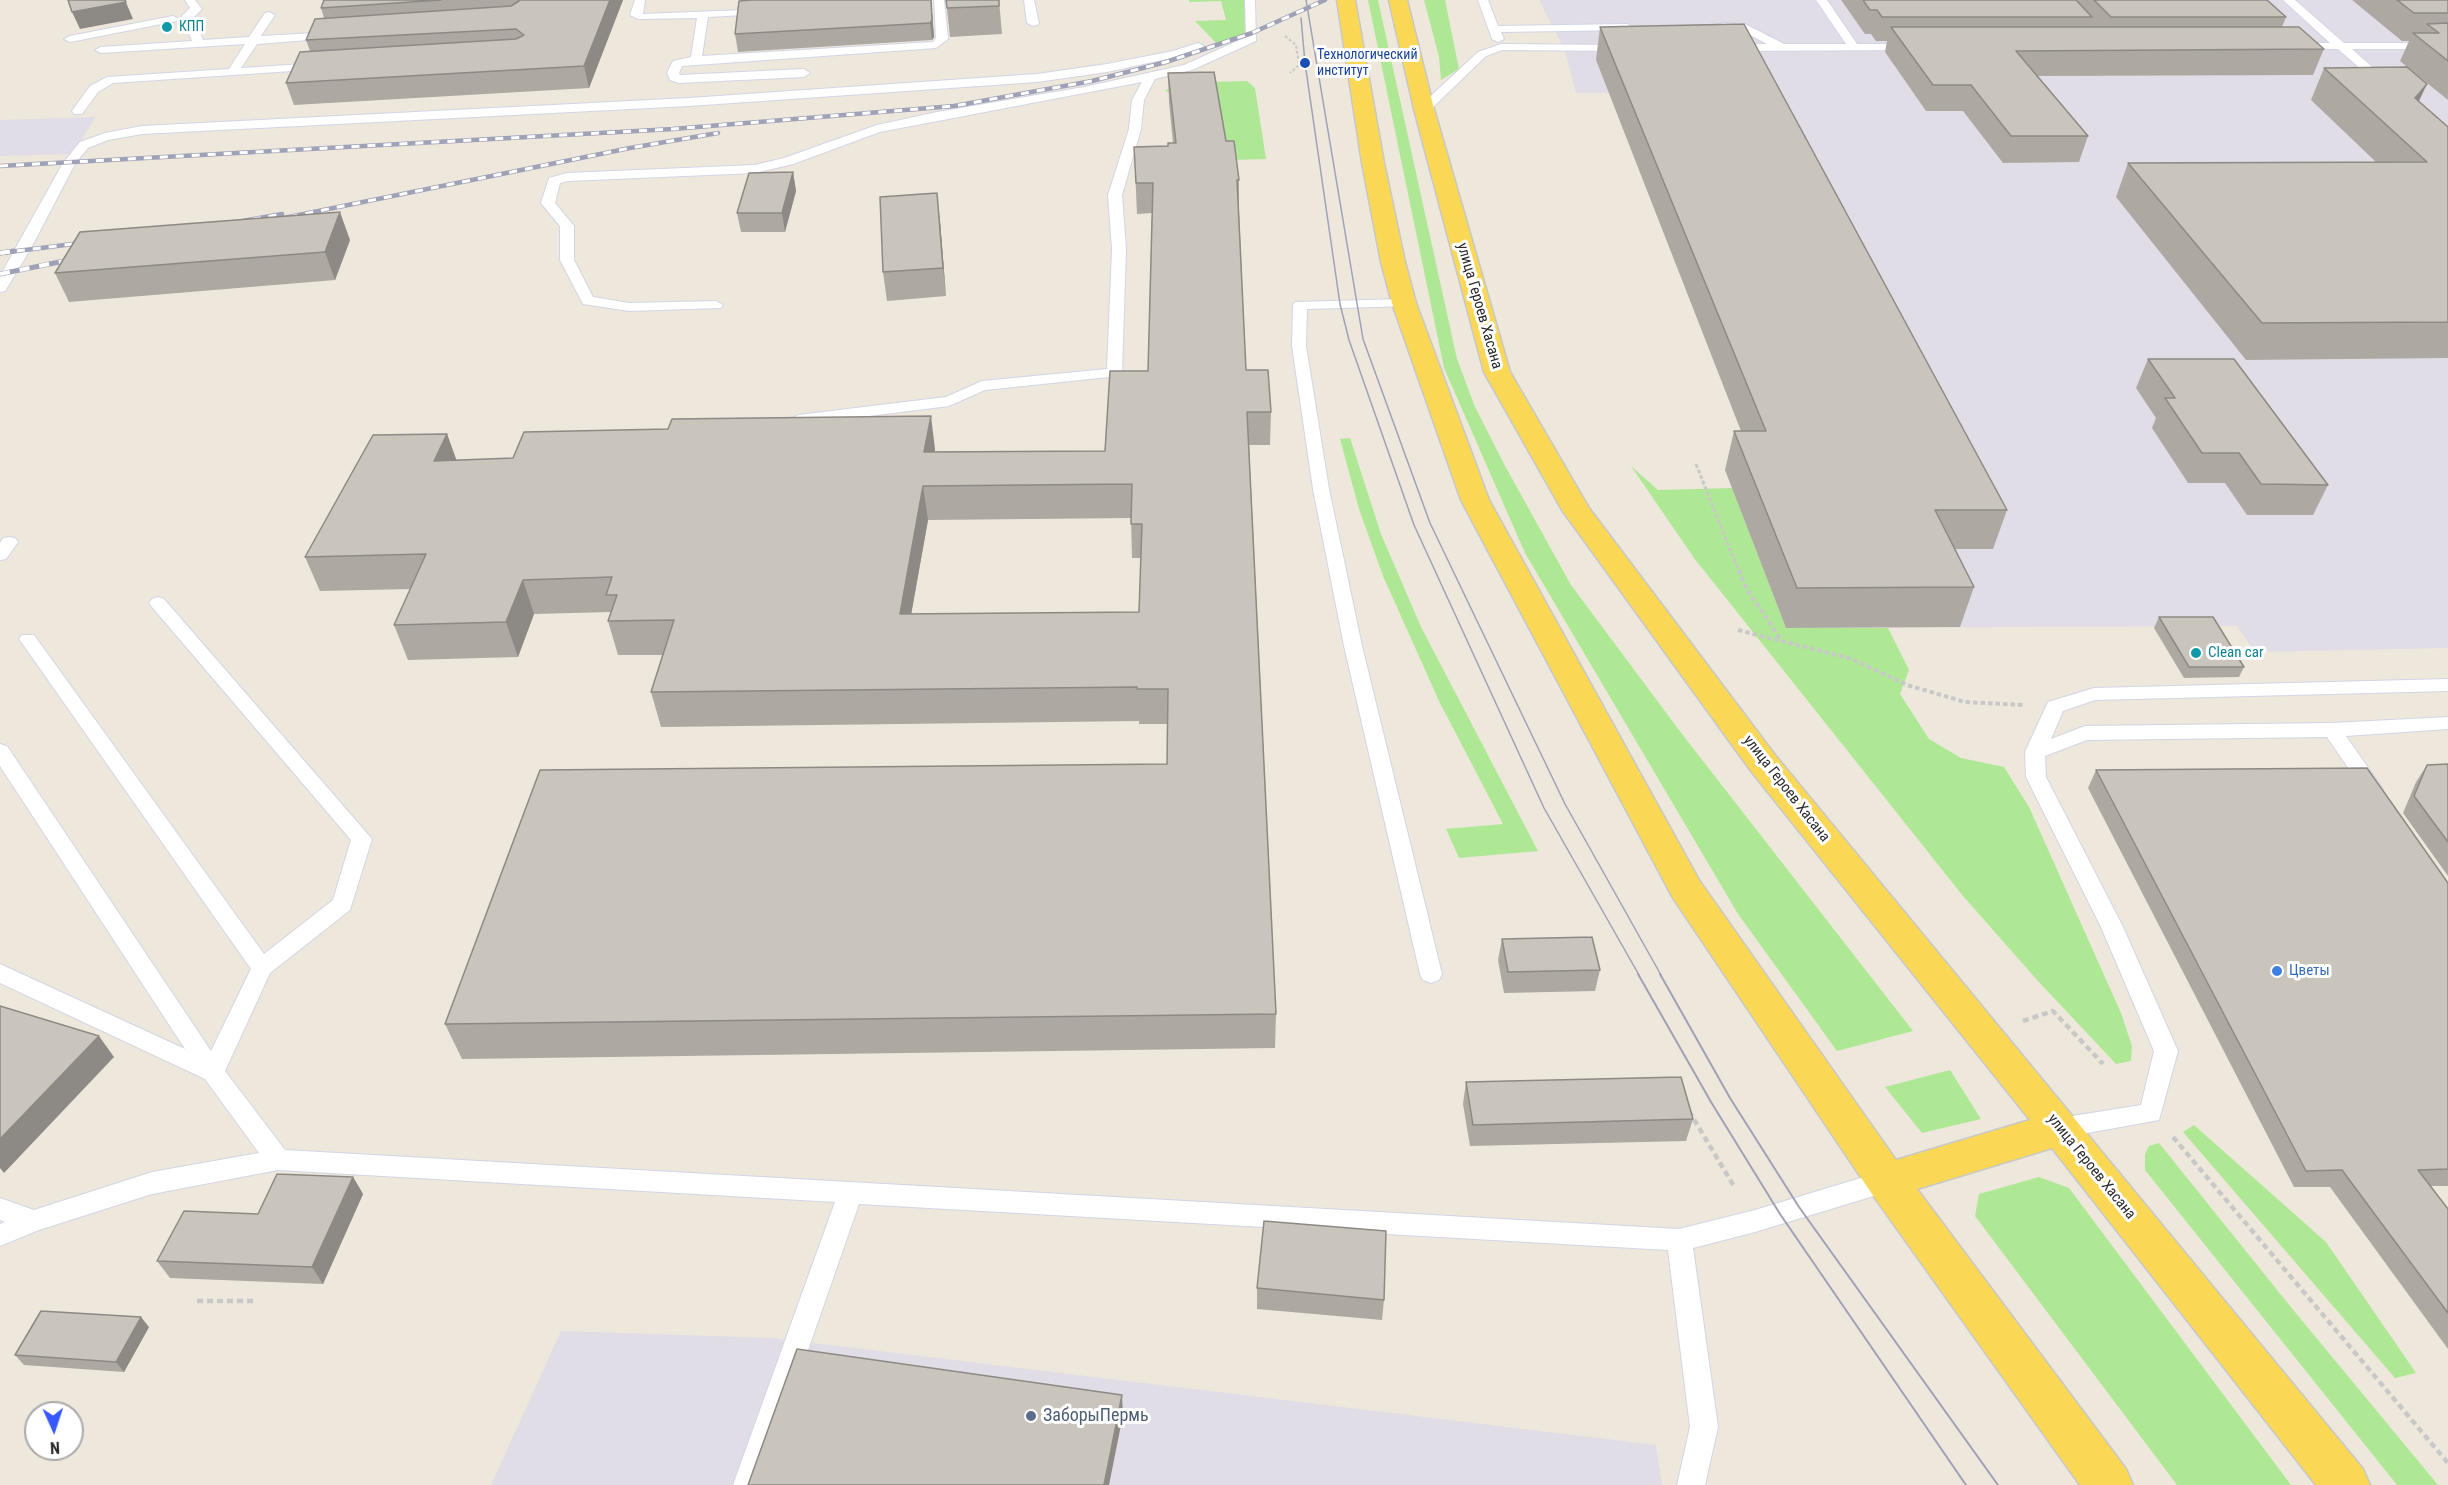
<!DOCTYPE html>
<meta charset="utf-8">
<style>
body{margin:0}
#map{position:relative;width:2448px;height:1485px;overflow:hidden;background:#eee7dc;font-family:"Roboto Condensed",sans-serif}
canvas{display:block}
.north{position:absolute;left:24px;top:1401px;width:60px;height:60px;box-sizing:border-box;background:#fff;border:2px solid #aaa;border-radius:50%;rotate:177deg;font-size:16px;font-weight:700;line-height:24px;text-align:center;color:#2b2b2b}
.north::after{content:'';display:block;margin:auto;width:21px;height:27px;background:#3858ff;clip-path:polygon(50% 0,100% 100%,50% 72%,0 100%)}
</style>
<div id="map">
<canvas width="2448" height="1485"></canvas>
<div class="north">N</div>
</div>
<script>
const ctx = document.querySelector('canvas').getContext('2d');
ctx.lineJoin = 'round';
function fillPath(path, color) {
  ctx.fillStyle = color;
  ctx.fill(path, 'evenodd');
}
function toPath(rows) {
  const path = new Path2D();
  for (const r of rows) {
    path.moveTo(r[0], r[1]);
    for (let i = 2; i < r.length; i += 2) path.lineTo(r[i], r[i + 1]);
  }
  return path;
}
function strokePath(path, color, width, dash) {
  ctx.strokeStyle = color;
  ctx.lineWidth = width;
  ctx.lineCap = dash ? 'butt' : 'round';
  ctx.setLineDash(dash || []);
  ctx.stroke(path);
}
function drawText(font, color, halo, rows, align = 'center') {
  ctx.font = font + ' "Roboto Condensed",sans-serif';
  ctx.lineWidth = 6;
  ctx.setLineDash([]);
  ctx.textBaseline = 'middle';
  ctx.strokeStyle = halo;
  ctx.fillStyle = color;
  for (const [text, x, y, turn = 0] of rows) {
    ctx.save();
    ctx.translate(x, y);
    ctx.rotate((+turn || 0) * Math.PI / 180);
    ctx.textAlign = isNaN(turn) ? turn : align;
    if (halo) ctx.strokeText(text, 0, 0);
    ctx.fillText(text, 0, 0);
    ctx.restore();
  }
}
const industrial = toPath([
 [1539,0,2448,0,2448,648,2255,652,2237,626,1786,628,1725,470,1756,469,1609,93,1576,93,1564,48],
 [96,117,72,154,0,156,0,120],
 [561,1331,772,1338,1656,1445,1662,1485,491,1485]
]);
const green = toPath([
 [1189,0,1245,0,1249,30,1246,34,1216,43,1195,21,1226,20,1221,1,1189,2],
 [1368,0,1378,0,1457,359,1475,407,1504,464,1571,585,1682,734,1913,1031,1837,1051,1738,914,1525,553,1444,368],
 [1424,0,1445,0,1459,69,1441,80,1439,57],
 [1247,81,1255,88,1266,159,1230,160,1219,102,1185,97,1165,91,1176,83],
 [1350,438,1381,534,1421,627,1538,851,1459,858,1446,829,1503,824,1439,701,1383,576,1359,509,1340,439],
 [1631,466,1658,490,1732,488,1786,628,1888,628,1909,670,1900,694,1929,739,1961,758,2004,767,2029,807,2121,1013,2132,1046,2131,1061,2116,1064,2038,981,1963,896,1694,558],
 [1950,1070,1981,1119,1922,1133,1885,1087],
 [2194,1125,2326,1242,2416,1373,2395,1378,2183,1132],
 [2159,1143,2290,1306,2438,1485,2397,1485,2145,1170,2145,1154,2149,1146],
 [2039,1177,2069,1188,2291,1485,2177,1485,1975,1216,1979,1194]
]);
const pathFar3 = toPath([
 [1285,36,1296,45,1299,65,1290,73]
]);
const pathFar2 = toPath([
 [1696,464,1739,572]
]);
const pathFar1 = toPath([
 [1739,570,1746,588,1782,641,1852,659,1907,685,1965,702,2024,705],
 [1738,630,1781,641]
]);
const path = toPath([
 [2023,1021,2053,1011,2103,1064],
 [1689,1111,1735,1188],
 [2173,1137,2448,1463],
 [197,1301,255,1301]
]);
const service = toPath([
 [185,0,195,0,202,9,194,17,203,40,249,37,265,13,269,12,275,15,261,36,334,32,340,35,334,38,257,44,241,68,318,63,322,65,322,69,113,83,98,92,82,114,74,114,72,111,90,86,107,77,229,69,245,44,101,53,95,50,101,47,192,41,182,16,190,8,185,0],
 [635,0,645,0,643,14,767,9,769,11,763,14,708,17,702,56,933,42,936,38,934,0,944,0,948,39,936,48,682,66,679,73,680,75,804,69,810,73,804,77,679,83,670,80,667,73,673,61,691,57,697,18,638,19,630,15,635,0],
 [1024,0,1034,0,1039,23,1037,25,1033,26,1027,23,1024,0],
 [1245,0,1255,0,1256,41,1192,70,1155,79,1144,100,1141,129,1122,195,1126,249,1122,373,1119,376,985,390,949,406,798,425,790,420,798,415,946,397,982,381,1107,369,1112,249,1108,195,1129,129,1132,100,1142,82,880,132,793,164,755,173,568,181,560,183,555,203,574,226,574,260,593,297,629,303,716,301,723,305,721,308,629,311,583,304,560,260,560,226,541,203,549,178,567,173,755,165,784,158,877,125,937,112,1084,87,1184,65,1246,37,1245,0],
 [1478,0,1488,0,1498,26,1627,24,1633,27,1627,30,1501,32,1504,39,1498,42,1492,39,1478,0],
 [1816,0,1827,0,1857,44,1911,44,1917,47,1911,50,1730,51,1724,48,1730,45,1767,44,1739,29,1718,28,1716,26,1722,23,1745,24,1784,44,1846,44,1816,0],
 [2283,0,2295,0,2344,43,2448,43,2448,49,2352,49,2390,83,2384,87,2380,86,2338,49,2291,48,2291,44,2295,43,2330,43,2283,0],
 [173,16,179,19,177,21,70,42,64,39,70,36,173,16],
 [1198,43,1204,46,1202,48,1176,57,1107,72,1037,82,689,106,142,134,108,140,88,148,75,164,30,250,5,291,0,292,0,276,63,163,80,142,105,133,142,126,689,98,1037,74,1107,64,1173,51,1198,43],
 [1501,44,1623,45,1629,48,1623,51,1502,50,1486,56,1428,112,1420,112,1420,106,1478,52,1501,44],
 [1404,299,1411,303,1409,306,1307,309,1306,346,1329,489,1362,646,1442,974,1439,980,1431,983,1423,980,1420,974,1344,646,1313,489,1292,346,1293,305,1295,302,1404,299],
 [9,537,15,538,18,542,6,559,0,560,0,543,3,538,9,537],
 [158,597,164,599,372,839,350,910,270,973,225,1071,285,1150,1679,1229,1755,1210,1887,1170,1896,1174,1899,1181,1896,1188,1887,1192,1755,1232,1693,1248,1718,1427,1705,1485,1677,1485,1690,1427,1668,1250,859,1204,761,1485,733,1485,835,1202,278,1170,152,1194,39,1230,0,1246,0,1224,5,1222,0,1220,0,1198,34,1210,152,1172,259,1153,205,1079,0,983,0,964,185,1049,0,766,0,744,7,746,211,1051,251,969,22,643,19,639,22,635,34,635,264,954,333,900,351,840,152,607,149,603,152,599,158,597],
 [2448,679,2448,691,2095,700,2063,711,2051,739,2085,726,2332,723,2448,717,2448,729,2346,736,2383,789,2380,794,2373,796,2366,794,2327,737,2087,740,2045,756,2046,777,2123,927,2178,1051,2159,1120,2060,1138,2052,1135,2048,1128,2052,1121,2060,1118,2141,1105,2154,1051,2101,927,2026,777,2025,752,2048,702,2094,688,2448,679]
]);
const primary = toPath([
 [1337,0,1355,0,1384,163,1405,262,1416,303,1489,500,1699,880,1896,1160,2030,1120,1751,771,1562,510,1484,372,1414,109,1389,0,1407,0,1434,109,1510,372,1589,508,1775,755,2363,1469,2370,1485,2316,1485,2052,1148,1917,1189,2126,1469,2133,1485,2080,1485,1872,1194,1673,898,1461,500,1392,303,1381,262,1362,163,1337,0]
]);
const tramFar1 = toPath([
 [1306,0,1363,339,1430,523,1565,804,1661,975],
 [1301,18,1305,63,1340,304,1349,340,1414,525,1544,808,1639,975]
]);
const tram = toPath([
 [1638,974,1711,1102,1780,1214,1966,1485],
 [1660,974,1730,1098,1799,1207,1998,1485]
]);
const railFar1 = toPath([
 [0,166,673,129,954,106,1092,81,1166,62,1252,33,1325,0],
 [274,220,630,148,718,133],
 [237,222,282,214],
 [1,253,89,242]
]);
const rail = toPath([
 [0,253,14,251],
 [0,274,79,258]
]);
const wall = toPath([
 [324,0,623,0,589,88,294,105,286,83,310,51,306,40,324,18,321,8],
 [742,0,931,0,934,37,932,40,738,52,735,34],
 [946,0,999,0,1002,34,950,37],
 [1841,0,2267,0,2286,17,2282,27,2324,49,2313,75,2037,76,2088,136,2079,162,2003,163,1963,111,1926,111,1885,52,1887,41,1876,41,1871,34,1865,34],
 [2352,0,2448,0,2448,100,2400,61,2409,41,2402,41],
 [1600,27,2007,510,1993,549,1955,549,1974,587,1960,627,1786,628,1725,470,1734,431,1741,431,1596,60],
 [2324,68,2419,102,2448,127,2448,358,2246,360,2116,197,2128,163,2376,162,2311,100],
 [1168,73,1226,141,1239,180,1239,211,1246,370,1271,412,1270,445,1249,445,1276,1014,1275,1048,462,1059,445,1024,1167,764,1167,724,1139,724,1139,721,661,727,651,692,663,655,618,655,608,621,611,612,534,614,518,657,408,660,394,625,411,589,320,591,305,557,447,434,456,460,935,449,935,452,1105,451,1148,371,1152,213,1137,214,1134,147,1168,146,1173,143,1169,102],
 [1131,518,1132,558,1141,558,1139,612,911,614,928,520],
 [793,172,796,191,785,232,741,232,737,213],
 [940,221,946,296,887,301,883,272],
 [350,240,335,280,69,302,55,273],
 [2148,359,2328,485,2313,515,2247,515,2225,483,2188,483,2152,428,2156,418,2136,388],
 [2159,617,2244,667,2239,677,2184,678,2154,628],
 [2448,764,2448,876,2403,813,2416,782,2427,765],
 [2096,770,2448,883,2448,1186,2431,1186,2448,1209,2448,1349,2330,1187,2294,1187,2088,788],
 [1502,939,1600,970,1595,991,1504,993,1498,960],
 [1466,1082,1693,1119,1686,1141,1470,1146,1463,1104],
 [353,1177,363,1194,323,1284,170,1278,157,1261,258,1214],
 [1257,1288,1384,1300,1382,1320,1257,1309],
 [149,1327,124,1372,24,1365,15,1355]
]);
const shadedWall = toPath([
 [125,0,133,19,80,29,72,12],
 [610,0,623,0,589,88,584,66],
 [931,0,934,37,932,40,930,23],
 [2427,84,2412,116,2415,98],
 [793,172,796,191,785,232,782,213],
 [937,193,940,221,946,296,943,268],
 [340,212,350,240,335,280,325,252],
 [931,416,935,449,929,486,924,452],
 [447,434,459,467,434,461],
 [923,486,928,520,905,649,900,614],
 [523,580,534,614,518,657,506,622],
 [99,1036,114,1057,4,1173,0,1168,0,1139],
 [353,1177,363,1194,323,1284,312,1267],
 [141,1317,149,1327,124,1372,116,1362],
 [1122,1395,1123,1415,1109,1485,1104,1485]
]);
const building = toPath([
 [68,0,125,0,126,2,72,12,68,0],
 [324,0,441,0,321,8,324,0],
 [518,0,610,0,584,66,286,83,300,52,516,39,524,35,516,29,306,40,315,19,511,6,519,1,518,0],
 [751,0,931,0,932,20,930,23,735,34,739,1,751,0],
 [946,0,999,0,999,6,947,8,946,0],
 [1863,0,2076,0,2092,17,1882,17,1877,10,1870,10,1863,0],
 [2094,0,2267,0,2286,17,2111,17,2094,0],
 [2397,0,2448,0,2448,13,2414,13,2397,0],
 [2448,23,2448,61,2413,33,2439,33,2427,24,2448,23],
 [1744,24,2007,510,1935,510,1974,587,1797,588,1734,431,1766,431,1600,27,1744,24],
 [1891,27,2299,27,2324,49,2016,51,2088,136,2011,136,1971,85,1933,85,1891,27],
 [2407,67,2427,84,2415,98,2448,127,2448,322,2262,323,2128,163,2427,162,2324,68,2407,67],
 [1214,72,1226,141,1234,141,1239,180,1237,180,1246,370,1268,370,1271,412,1247,412,1276,1014,445,1024,540,770,1167,764,1168,689,1137,689,1137,687,651,692,674,620,608,621,617,595,606,595,612,577,523,580,506,622,394,625,426,554,305,557,373,435,447,434,434,461,513,458,524,432,668,429,672,419,931,416,924,452,1105,451,1110,371,1148,371,1153,183,1136,183,1134,147,1168,146,1168,143,1176,143,1168,73,1214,72],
 [1132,484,1131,524,1142,524,1139,612,900,614,923,486,1132,484],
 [793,172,782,213,737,213,749,173,793,172],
 [937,193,943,268,883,272,880,197,937,193],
 [340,212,325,252,55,273,80,232,340,212],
 [2148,359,2234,359,2328,485,2261,484,2239,453,2202,453,2165,398,2175,398,2148,359],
 [2159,617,2213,617,2244,667,2189,667,2159,617],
 [2448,764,2448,842,2414,796,2427,765,2448,764],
 [2367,768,2448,883,2448,1169,2418,1170,2448,1209,2448,1313,2342,1170,2306,1171,2096,770,2367,768],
 [1592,937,1600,970,1508,972,1502,939,1592,937],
 [0,1006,99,1036,0,1139,0,1006],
 [1681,1077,1693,1119,1473,1125,1466,1082,1681,1077],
 [277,1174,353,1177,312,1267,157,1261,184,1211,258,1214,277,1174],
 [1264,1221,1386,1231,1384,1300,1257,1288,1264,1221],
 [41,1311,141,1317,116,1362,15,1355,41,1311],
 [797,1349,1122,1395,1104,1485,748,1485,797,1349]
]);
const markers = [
 [167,27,6,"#0f9aa8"],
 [1305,63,6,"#1a4fb4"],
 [2196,653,6,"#0f9aa8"],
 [2277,971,6,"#3f7fe0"],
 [1031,1416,6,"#5c6f8a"]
];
const farCulturenames = [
 ["КПП",179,27]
];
const farTransitnames = [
 ["Технологический",1317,55],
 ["институт",1317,71]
];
const streetNames = [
 ["улица Героев Хасана",1479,306,74],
 ["улица Героев Хасана",1786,789,52],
 ["улица Героев Хасана",2091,1167,51]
];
const cultureNames = [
 ["Clean car",2208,653]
];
const shopNames = [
 ["Цветы",2289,971]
];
const nearServicenames = [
 ["ЗаборыПермь",1043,1416]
];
fillPath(industrial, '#e0dde6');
fillPath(green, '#afe895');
strokePath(service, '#d2d5e5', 2);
strokePath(primary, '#c8c8c8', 3);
strokePath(pathFar3, '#c8c8c8', 2, [3, 2]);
strokePath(pathFar2, '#c8c8c8', 3, [4, 2]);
strokePath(pathFar1, '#c8c8c8', 4, [4.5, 3]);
strokePath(path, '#c8c8c8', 4.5, [6, 4]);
fillPath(service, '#fff');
fillPath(primary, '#fad856');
strokePath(tramFar1, '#9fa1b7', 1.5);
strokePath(tram, '#9fa1b7', 2);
strokePath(railFar1, '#9fa1b7', 4.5);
strokePath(rail, '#9fa1b7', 5);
strokePath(railFar1, '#fff', 3, [8]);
strokePath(rail, '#fff', 4, [10]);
fillPath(wall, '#ada9a2');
fillPath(shadedWall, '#8d8984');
fillPath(building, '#c9c4bc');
strokePath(building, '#8d8984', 1.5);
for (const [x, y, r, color] of markers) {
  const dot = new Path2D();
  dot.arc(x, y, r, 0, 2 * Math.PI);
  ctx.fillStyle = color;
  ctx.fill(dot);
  strokePath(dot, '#fff', 2);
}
drawText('14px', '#0d838f', '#fff', farCulturenames, 'left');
drawText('14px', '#164399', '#fff', farTransitnames, 'left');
drawText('15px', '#2b2b2b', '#fff', streetNames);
drawText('15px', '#0d838f', '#fff', cultureNames, 'left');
drawText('15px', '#366cbe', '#fff', shopNames, 'left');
drawText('18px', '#4e5e75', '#fff', nearServicenames, 'left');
</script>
